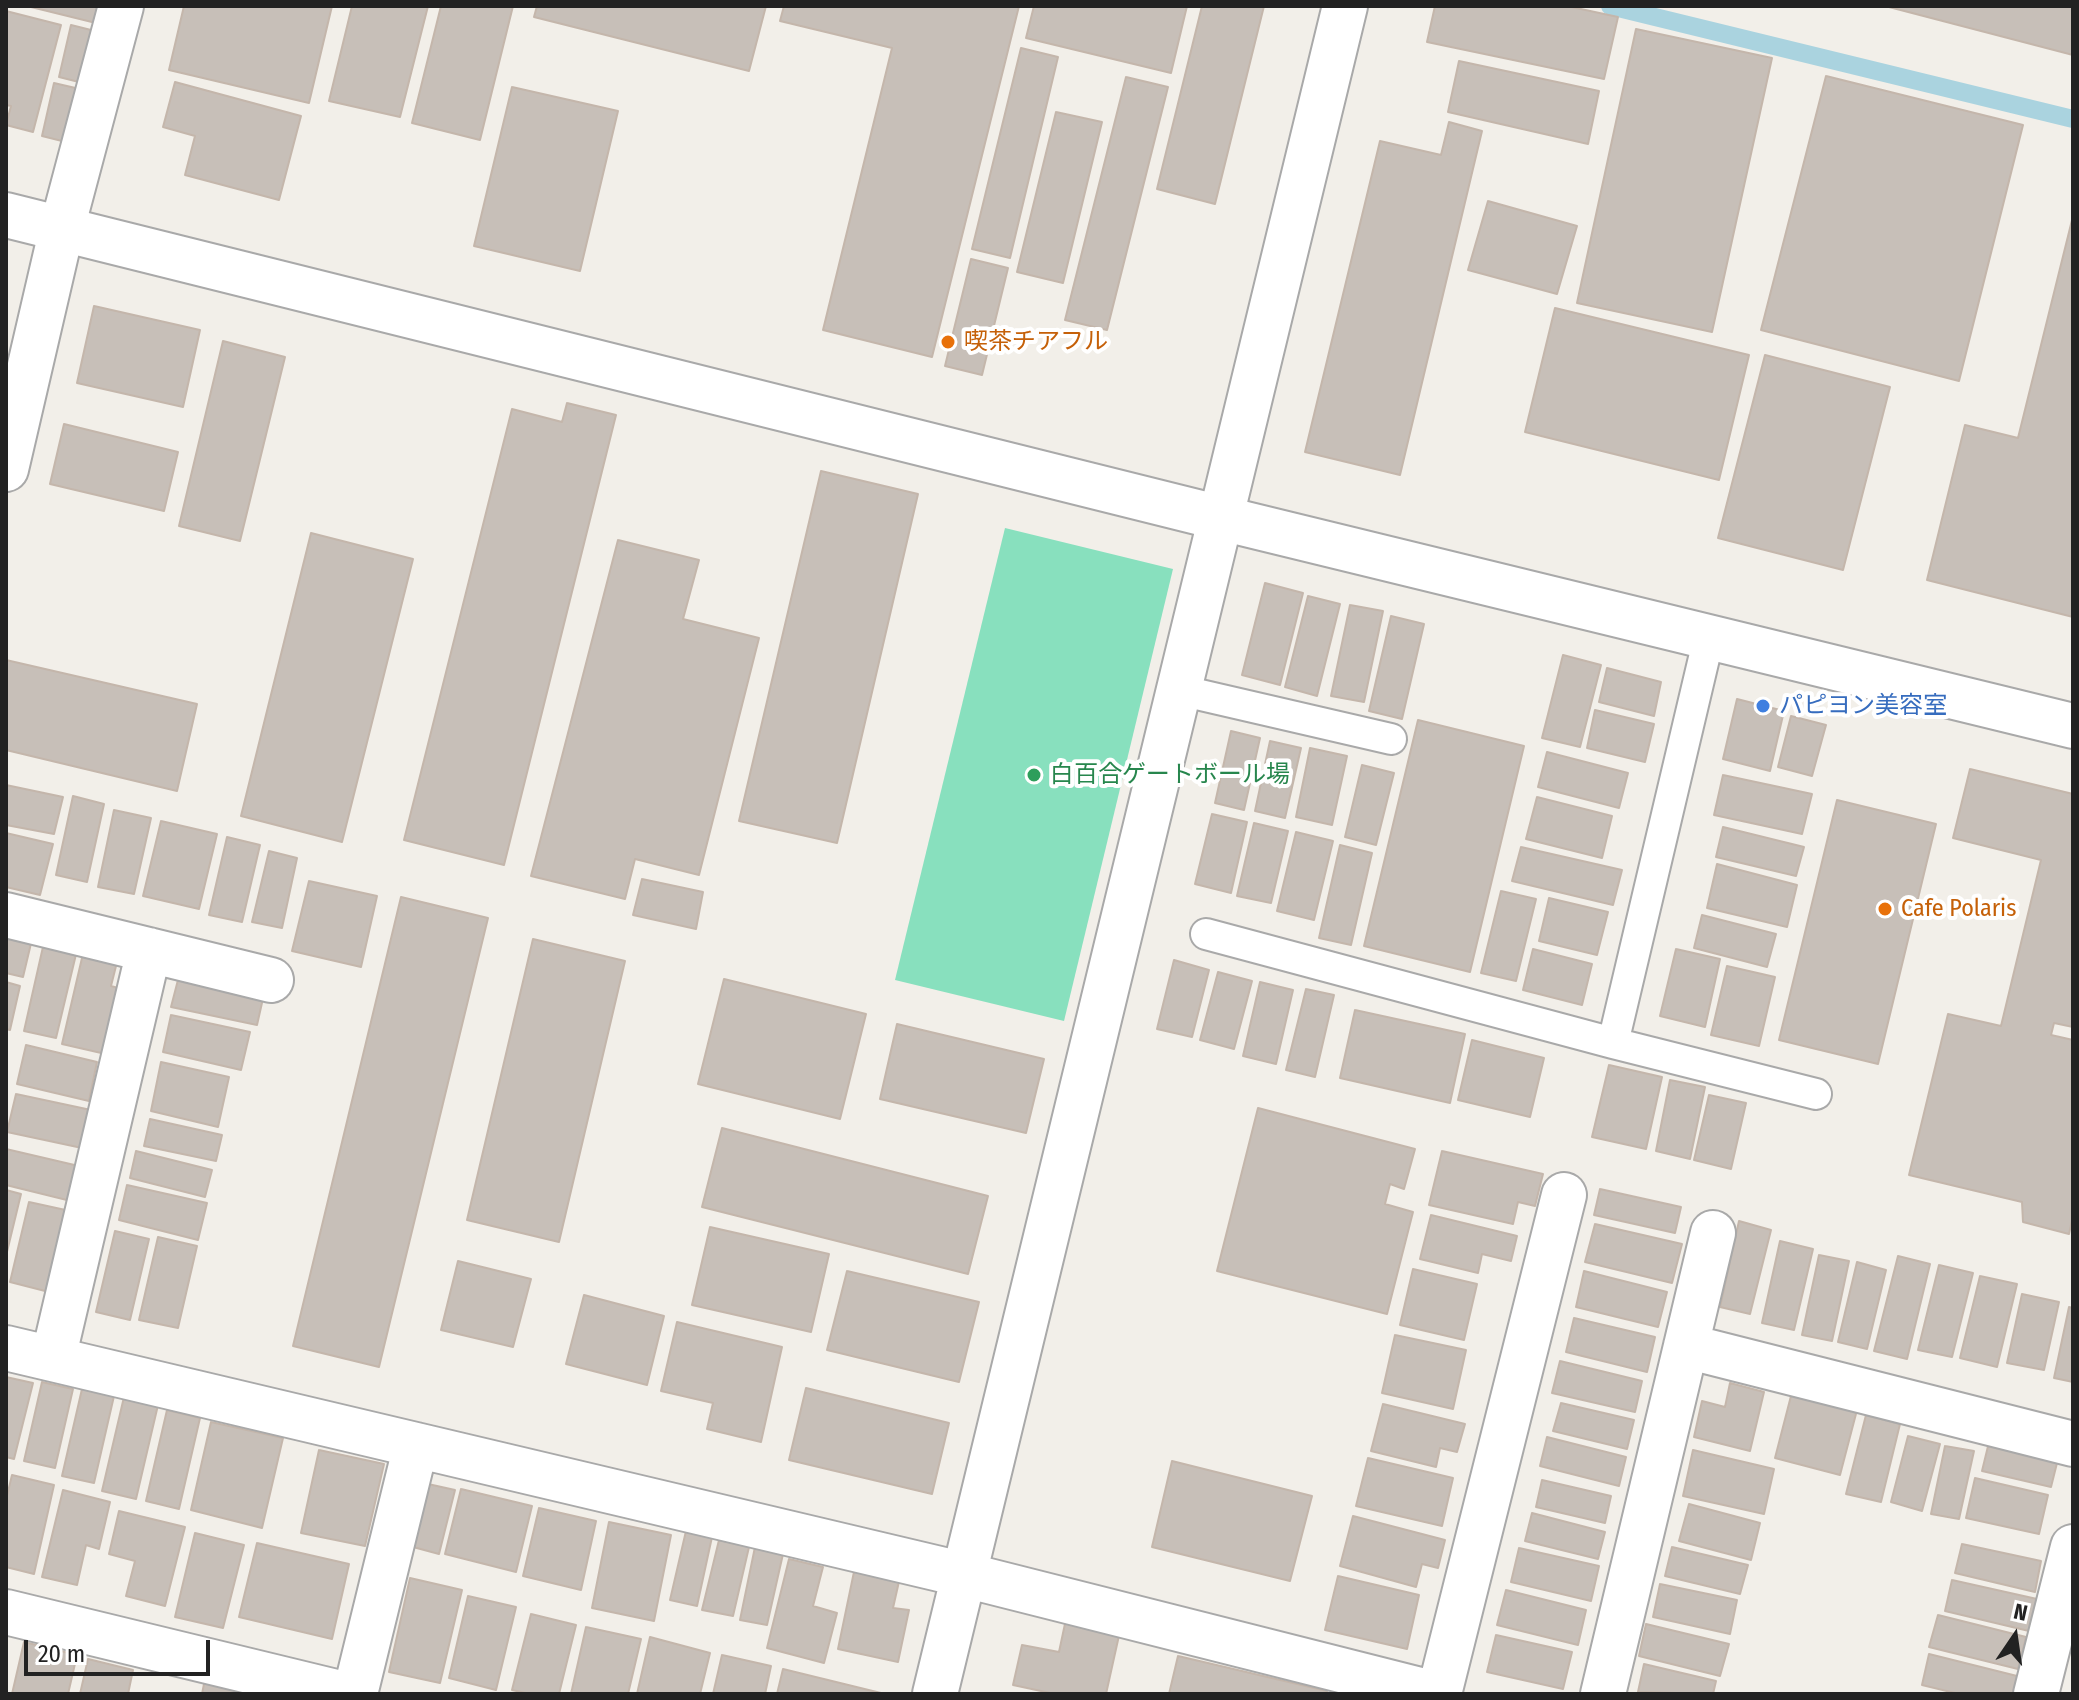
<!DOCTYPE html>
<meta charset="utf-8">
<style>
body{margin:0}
#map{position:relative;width:2079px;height:1700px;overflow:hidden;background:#f2efe9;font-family:"Fira Sans Condensed",sans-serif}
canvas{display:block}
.frame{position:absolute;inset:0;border:8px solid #222;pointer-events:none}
.north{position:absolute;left:1975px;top:1596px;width:80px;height:80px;-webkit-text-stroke:6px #fff;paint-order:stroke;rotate:13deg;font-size:22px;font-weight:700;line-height:32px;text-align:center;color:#222}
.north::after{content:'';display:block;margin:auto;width:28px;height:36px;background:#222;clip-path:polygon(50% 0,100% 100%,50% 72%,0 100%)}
.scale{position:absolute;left:24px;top:1640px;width:186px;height:36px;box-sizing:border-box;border:4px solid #222;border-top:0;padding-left:10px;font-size:24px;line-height:28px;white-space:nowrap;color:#222;-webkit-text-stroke:6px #fff;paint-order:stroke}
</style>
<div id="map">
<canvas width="2079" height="1700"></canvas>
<div class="frame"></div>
<div class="north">N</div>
<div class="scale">20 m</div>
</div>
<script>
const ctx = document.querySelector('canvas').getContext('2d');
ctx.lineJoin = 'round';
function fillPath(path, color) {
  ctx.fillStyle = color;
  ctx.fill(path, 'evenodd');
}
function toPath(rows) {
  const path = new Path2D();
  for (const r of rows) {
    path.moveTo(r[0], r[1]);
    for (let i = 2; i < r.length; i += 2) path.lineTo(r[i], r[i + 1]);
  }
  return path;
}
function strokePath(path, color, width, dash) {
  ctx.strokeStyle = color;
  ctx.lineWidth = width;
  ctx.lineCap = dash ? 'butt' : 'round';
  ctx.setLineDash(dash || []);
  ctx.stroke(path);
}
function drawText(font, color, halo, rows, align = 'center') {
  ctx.font = font + ' "Fira Sans Condensed","Noto Sans JP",sans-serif';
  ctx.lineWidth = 8;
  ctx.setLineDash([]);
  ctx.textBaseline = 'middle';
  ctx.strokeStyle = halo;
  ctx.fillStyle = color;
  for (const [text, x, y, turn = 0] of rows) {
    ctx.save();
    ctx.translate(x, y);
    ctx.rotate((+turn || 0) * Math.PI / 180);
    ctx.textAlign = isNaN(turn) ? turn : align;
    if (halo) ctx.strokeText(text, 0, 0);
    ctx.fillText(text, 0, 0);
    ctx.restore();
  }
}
const pitch = toPath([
 [1005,528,1173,569,1064,1021,895,980]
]);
const stream = toPath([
 [1610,6,2073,119]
]);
const building = toPath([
 [27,6,104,6,100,24,27,6],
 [184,6,332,6,309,103,169,70,184,6],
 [352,6,428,6,400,117,329,101,352,6],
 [441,6,513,6,480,140,412,123,441,6],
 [537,6,766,6,749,71,534,17,537,6],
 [784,6,1019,6,932,357,823,330,892,48,780,21,784,6],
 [1034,6,1187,6,1171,73,1026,38,1034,6],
 [1202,6,1264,6,1215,204,1157,189,1202,6],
 [1435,6,1567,6,1618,17,1604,79,1427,42,1435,6],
 [1889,6,2073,6,2073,55,1889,7,1889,6],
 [6,11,61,25,33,132,6,125,11,106,6,105,6,11],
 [71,25,99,32,87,84,59,77,71,25],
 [1636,29,1772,58,1712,332,1577,303,1636,29],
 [1021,48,1058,57,1010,258,972,249,1021,48],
 [1459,61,1599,91,1588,144,1448,112,1459,61],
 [1826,76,2023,125,1959,381,1761,330,1826,76],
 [1126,77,1168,87,1107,330,1065,320,1126,77],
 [175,82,301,116,279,200,185,175,195,136,163,127,175,82],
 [54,83,84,90,70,143,42,136,54,83],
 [512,87,618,111,580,271,474,246,512,87],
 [1056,112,1102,122,1063,283,1017,272,1056,112],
 [1449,122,1482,131,1400,475,1305,452,1380,141,1441,155,1449,122],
 [1488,201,1577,226,1557,294,1468,270,1488,201],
 [2073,216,2073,617,1927,580,1965,425,2018,438,2073,216],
 [971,259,1008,268,982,375,945,366,971,259],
 [94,306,200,330,183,407,77,383,94,306],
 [1555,308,1749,355,1719,480,1525,432,1555,308],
 [223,341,285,357,240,541,179,526,223,341],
 [1765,355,1890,387,1843,570,1718,538,1765,355],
 [567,403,616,415,504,865,404,840,512,409,562,422,567,403],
 [64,424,178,452,164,511,50,484,64,424],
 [821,471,918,494,837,843,739,821,821,471],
 [311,533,413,559,342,842,241,816,311,533],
 [618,540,699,560,683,619,759,638,699,875,635,859,625,899,531,876,618,540],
 [1265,583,1303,593,1280,685,1242,675,1265,583],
 [1308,596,1340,604,1317,696,1285,687,1308,596],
 [1350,605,1383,611,1364,702,1331,696,1350,605],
 [1391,616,1424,624,1402,719,1369,711,1391,616],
 [1563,655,1601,665,1580,747,1542,738,1563,655],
 [6,660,197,704,177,791,6,750,6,660],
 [1607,668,1661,682,1654,716,1599,702,1607,668],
 [1737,699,1784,711,1770,771,1723,759,1737,699],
 [1595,710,1654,724,1645,762,1587,748,1595,710],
 [1791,716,1826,725,1812,776,1778,767,1791,716],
 [1418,720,1524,746,1470,972,1364,946,1418,720],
 [1231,731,1260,738,1244,810,1215,803,1231,731],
 [1270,741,1301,748,1285,818,1255,811,1270,741],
 [1310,748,1347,756,1332,825,1296,817,1310,748],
 [1547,752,1628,773,1619,808,1538,787,1547,752],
 [1362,765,1394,773,1376,845,1345,837,1362,765],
 [1970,769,2073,794,2073,1027,2054,1023,2051,1035,2073,1040,2073,1216,2069,1234,2023,1222,2022,1202,1909,1175,1948,1014,2001,1026,2041,860,1953,838,1970,769],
 [1723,775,1812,794,1802,834,1714,815,1723,775],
 [6,785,63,797,54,834,6,825,6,785],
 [73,796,104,804,87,882,56,875,73,796],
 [1537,797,1612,816,1602,858,1526,839,1537,797],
 [1837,800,1936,824,1878,1064,1779,1040,1837,800],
 [114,810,151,818,134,894,98,887,114,810],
 [1212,814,1247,822,1231,893,1195,884,1212,814],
 [161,821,217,834,199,909,143,896,161,821],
 [1254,823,1288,831,1271,903,1237,896,1254,823],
 [1723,827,1804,847,1796,876,1716,857,1723,827],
 [1296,832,1333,841,1314,920,1277,911,1296,832],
 [6,833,53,844,40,895,6,887,6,833],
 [227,837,260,845,242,922,209,915,227,837],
 [1340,845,1372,853,1351,945,1319,938,1340,845],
 [1521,847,1622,870,1613,905,1512,881,1521,847],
 [269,851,297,858,282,928,252,922,269,851],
 [1717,864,1797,885,1787,927,1707,908,1717,864],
 [642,879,703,892,696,929,633,915,642,879],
 [309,881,377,896,361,967,292,951,309,881],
 [1501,891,1536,899,1516,981,1481,973,1501,891],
 [401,897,488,918,379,1367,293,1346,401,897],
 [1549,898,1608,912,1597,955,1539,941,1549,898],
 [1702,915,1776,934,1767,967,1694,948,1702,915],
 [6,930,33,935,23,977,6,973,6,930],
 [45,938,78,946,56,1038,24,1031,45,938],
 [533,939,625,961,559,1242,467,1220,533,939],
 [85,945,119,954,111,986,125,990,110,1055,62,1044,85,945],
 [1533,949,1592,964,1582,1005,1523,990,1533,949],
 [1676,949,1720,959,1705,1027,1660,1016,1676,949],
 [1174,960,1209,970,1192,1037,1157,1029,1174,960],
 [1727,966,1775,977,1759,1046,1711,1035,1727,966],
 [1218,972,1252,981,1234,1049,1200,1040,1218,972],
 [179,976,264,994,257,1025,171,1007,179,976],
 [724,979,866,1014,840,1119,698,1084,724,979],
 [6,982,20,986,10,1030,6,1029,6,982],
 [1260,982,1293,990,1276,1064,1243,1056,1260,982],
 [1306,989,1334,995,1315,1077,1286,1070,1306,989],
 [1355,1010,1465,1034,1450,1103,1340,1078,1355,1010],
 [171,1015,250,1032,241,1070,163,1052,171,1015],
 [897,1024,1044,1059,1026,1133,880,1099,897,1024],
 [1472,1040,1544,1058,1530,1117,1458,1100,1472,1040],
 [26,1045,97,1062,89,1101,17,1084,26,1045],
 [161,1062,229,1077,218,1127,151,1111,161,1062],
 [1609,1065,1662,1077,1646,1149,1592,1137,1609,1065],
 [1670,1080,1705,1087,1690,1159,1656,1151,1670,1080],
 [16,1094,91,1110,82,1148,7,1132,16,1094],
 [1709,1095,1746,1103,1731,1169,1694,1160,1709,1095],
 [1258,1108,1415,1149,1404,1189,1390,1184,1385,1204,1413,1212,1387,1314,1217,1271,1258,1108],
 [150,1119,222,1135,216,1161,144,1146,150,1119],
 [722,1128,988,1196,968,1274,702,1207,722,1128],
 [6,1149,83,1167,75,1202,6,1185,6,1149],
 [136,1151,212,1170,205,1197,130,1178,136,1151],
 [1442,1151,1543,1174,1535,1206,1518,1202,1513,1224,1429,1205,1442,1151],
 [127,1185,207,1203,198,1240,119,1220,127,1185],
 [1600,1189,1681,1207,1675,1233,1594,1215,1600,1189],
 [6,1190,21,1194,6,1256,6,1190],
 [29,1202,70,1211,49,1292,10,1282,29,1202],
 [1431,1215,1517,1236,1511,1261,1482,1254,1478,1273,1420,1259,1431,1215],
 [1739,1221,1771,1230,1750,1314,1720,1307,1739,1221],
 [1595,1224,1682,1244,1672,1283,1585,1262,1595,1224],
 [710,1227,829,1254,811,1332,692,1305,710,1227],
 [115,1231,149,1239,130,1320,96,1312,115,1231],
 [158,1237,197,1246,178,1328,139,1320,158,1237],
 [1780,1241,1813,1249,1794,1330,1762,1323,1780,1241],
 [1819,1255,1849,1261,1832,1341,1802,1335,1819,1255],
 [1898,1256,1930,1264,1907,1359,1874,1351,1898,1256],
 [458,1261,531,1279,513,1347,441,1330,458,1261],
 [1857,1262,1886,1270,1867,1349,1838,1342,1857,1262],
 [1939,1265,1973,1273,1952,1357,1918,1350,1939,1265],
 [1413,1269,1477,1284,1464,1340,1400,1325,1413,1269],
 [847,1271,979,1302,959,1382,827,1350,847,1271],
 [1584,1271,1667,1292,1658,1327,1576,1307,1584,1271],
 [1980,1276,2017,1284,1997,1367,1960,1358,1980,1276],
 [2022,1294,2059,1302,2044,1370,2007,1363,2022,1294],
 [584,1295,664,1316,647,1385,566,1364,584,1295],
 [2069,1307,2073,1308,2073,1382,2054,1378,2069,1307],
 [1574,1318,1655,1337,1647,1372,1566,1352,1574,1318],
 [677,1322,782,1347,761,1442,707,1429,713,1403,661,1391,677,1322],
 [1395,1335,1466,1350,1453,1409,1382,1393,1395,1335],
 [1560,1361,1642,1381,1635,1412,1552,1393,1560,1361],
 [6,1377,33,1383,14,1459,6,1457,6,1377],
 [42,1382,73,1389,55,1468,24,1461,42,1382],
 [1730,1383,1764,1392,1750,1451,1694,1437,1702,1401,1725,1407,1730,1383],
 [806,1388,949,1423,932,1494,789,1460,806,1388],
 [82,1389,114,1396,94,1483,62,1476,82,1389],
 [1792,1392,1857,1410,1840,1475,1775,1458,1792,1392],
 [124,1397,158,1405,136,1499,102,1491,124,1397],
 [1561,1403,1634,1420,1627,1449,1553,1431,1561,1403],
 [1383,1404,1465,1424,1457,1452,1440,1448,1436,1467,1371,1451,1383,1404],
 [167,1410,200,1418,179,1509,146,1501,167,1410],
 [1866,1415,1900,1424,1881,1502,1846,1494,1866,1415],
 [211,1422,283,1438,262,1528,191,1510,211,1422],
 [1908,1436,1940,1444,1922,1511,1891,1502,1908,1436],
 [1547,1437,1626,1457,1619,1486,1540,1466,1547,1437],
 [1990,1438,2059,1455,2051,1487,1982,1471,1990,1438],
 [1945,1446,1974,1451,1959,1519,1931,1514,1945,1446],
 [319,1450,384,1464,365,1546,301,1533,319,1450],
 [1693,1450,1774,1469,1764,1514,1683,1496,1693,1450],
 [1368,1458,1453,1478,1442,1526,1356,1506,1368,1458],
 [1172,1461,1312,1496,1290,1581,1152,1547,1172,1461],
 [12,1475,54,1485,34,1574,6,1567,6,1500,12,1475],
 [1975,1478,2048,1495,2039,1534,1966,1518,1975,1478],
 [1542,1480,1611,1496,1605,1523,1536,1507,1542,1480],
 [428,1484,455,1490,439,1554,413,1547,428,1484],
 [461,1489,532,1506,516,1572,445,1554,461,1489],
 [63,1490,110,1502,99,1549,86,1545,77,1585,42,1577,63,1490],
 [1689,1504,1760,1523,1751,1560,1679,1541,1689,1504],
 [539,1508,596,1521,581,1590,523,1576,539,1508],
 [119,1511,185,1527,165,1606,126,1596,135,1561,109,1554,119,1511],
 [1532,1513,1605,1532,1598,1559,1525,1541,1532,1513],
 [1353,1516,1445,1540,1438,1568,1422,1564,1416,1587,1340,1566,1353,1516],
 [609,1522,671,1535,654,1621,592,1608,609,1522],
 [686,1531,712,1537,697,1606,670,1600,686,1531],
 [195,1533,244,1545,223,1628,175,1617,195,1533],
 [719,1540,749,1547,733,1616,702,1610,719,1540],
 [257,1543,349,1564,332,1639,239,1617,257,1543],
 [1962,1544,2041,1561,2035,1592,1955,1573,1962,1544],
 [755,1547,783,1554,767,1625,740,1620,755,1547],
 [1672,1547,1748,1565,1740,1594,1665,1576,1672,1547],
 [1519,1548,1599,1566,1591,1601,1511,1582,1519,1548],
 [789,1559,823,1567,813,1606,837,1613,824,1663,767,1648,789,1559],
 [855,1567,900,1577,893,1608,909,1610,898,1662,838,1649,855,1567],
 [1338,1576,1419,1595,1407,1649,1325,1630,1338,1576],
 [410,1578,462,1590,440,1683,389,1672,410,1578],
 [1952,1580,2037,1599,2029,1631,1945,1611,1952,1580],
 [1660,1584,1737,1600,1730,1634,1653,1617,1660,1584],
 [1506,1590,1586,1610,1578,1645,1497,1625,1506,1590],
 [468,1596,516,1607,496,1690,449,1678,468,1596],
 [531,1614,576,1625,559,1694,530,1694,512,1690,531,1614],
 [1938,1615,2026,1637,2018,1669,1929,1647,1938,1615],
 [1066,1619,1120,1631,1106,1694,1055,1694,1013,1685,1022,1645,1059,1652,1066,1619],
 [1646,1624,1729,1644,1720,1676,1639,1656,1646,1624],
 [586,1627,641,1639,628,1694,571,1694,586,1627],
 [1496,1635,1572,1652,1563,1689,1487,1672,1496,1635],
 [650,1637,710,1653,700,1694,637,1694,650,1637],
 [24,1642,77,1655,68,1694,12,1694,24,1642],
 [1929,1654,2017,1676,2013,1694,1959,1694,1922,1685,1929,1654],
 [722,1655,771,1666,765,1694,713,1694,722,1655],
 [1178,1656,1327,1691,1326,1694,1169,1694,1178,1656],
 [88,1659,133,1670,128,1694,80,1694,88,1659],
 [1644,1664,1716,1681,1713,1694,1638,1692,1644,1664],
 [783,1669,885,1694,777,1694,783,1669],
 [205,1679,235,1686,234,1694,202,1694,205,1679]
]);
const service = toPath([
 [1179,690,1391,739],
 [1206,934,1613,1043,1816,1094],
 [1613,1043,1709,637]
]);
const minor = toPath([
 [6,469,62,228,121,6],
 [6,915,271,980],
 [1686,1346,2073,1444],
 [6,1348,965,1575,1436,1694],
 [53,1359,149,950],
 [6,1612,344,1694],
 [355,1694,416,1445],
 [935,1694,1345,6],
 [1439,1694,1564,1195],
 [1603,1694,1713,1233],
 [2036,1694,2073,1547]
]);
const tertiary = toPath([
 [6,215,1221,518,2073,726]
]);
const markers = [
 [948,342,8,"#e8710a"],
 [1763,706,8,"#3f7fe0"],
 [1034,775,8,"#2e9e5b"],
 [1885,909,8,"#e8710a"]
];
const foodNames = [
 ["喫茶チアフル",964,342],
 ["Cafe Polaris",1901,909]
];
const shopNames = [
 ["パピヨン美容室",1779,706]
];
const leisureNames = [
 ["白百合ゲートボール場",1050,775]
];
fillPath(pitch, '#88e0be');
strokePath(stream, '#aad3df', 18);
fillPath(building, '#c7bfb8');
strokePath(building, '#c4b6ab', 2);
strokePath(service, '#a9a9a9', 34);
strokePath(minor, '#a9a9a9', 48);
strokePath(tertiary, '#a9a9a9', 48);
strokePath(service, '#fff', 30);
strokePath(minor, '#fff', 44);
strokePath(tertiary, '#fff', 44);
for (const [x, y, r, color] of markers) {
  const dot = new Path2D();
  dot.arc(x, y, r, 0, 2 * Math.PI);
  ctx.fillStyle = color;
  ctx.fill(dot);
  strokePath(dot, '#fff', 3);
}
drawText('24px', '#c56008', '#fff', foodNames, 'left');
drawText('24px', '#366cbe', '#fff', shopNames, 'left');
drawText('24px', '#27864d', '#fff', leisureNames, 'left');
</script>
